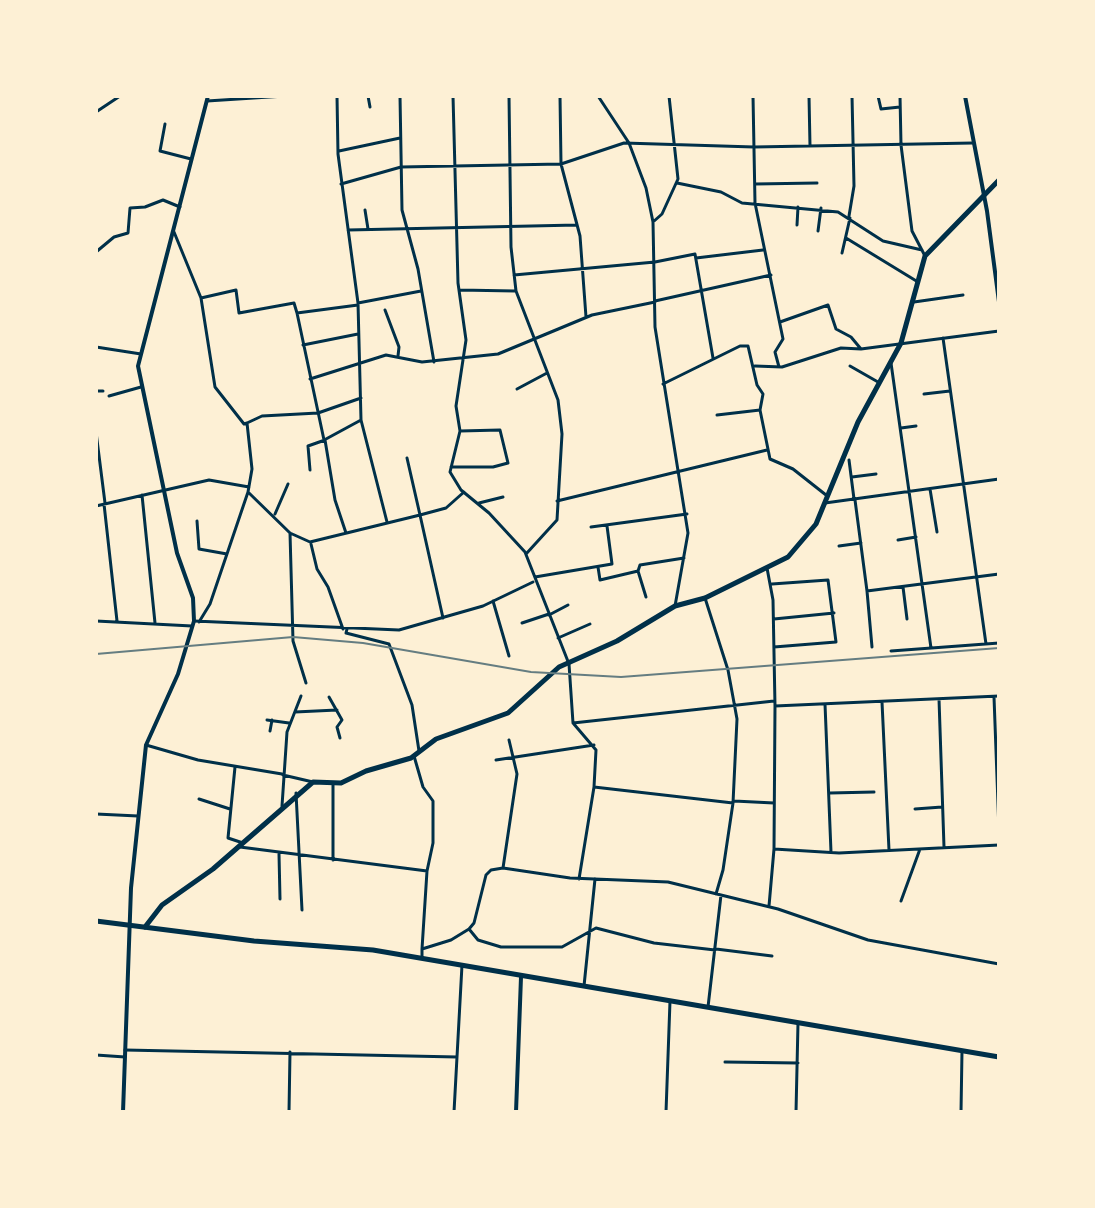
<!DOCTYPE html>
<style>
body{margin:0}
#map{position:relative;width:1095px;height:1208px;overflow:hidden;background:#fdf0d5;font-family:"Open Sans",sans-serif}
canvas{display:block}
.frame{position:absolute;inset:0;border:98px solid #fdf0d5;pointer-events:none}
</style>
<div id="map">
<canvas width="1095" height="1208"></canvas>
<div class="frame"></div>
</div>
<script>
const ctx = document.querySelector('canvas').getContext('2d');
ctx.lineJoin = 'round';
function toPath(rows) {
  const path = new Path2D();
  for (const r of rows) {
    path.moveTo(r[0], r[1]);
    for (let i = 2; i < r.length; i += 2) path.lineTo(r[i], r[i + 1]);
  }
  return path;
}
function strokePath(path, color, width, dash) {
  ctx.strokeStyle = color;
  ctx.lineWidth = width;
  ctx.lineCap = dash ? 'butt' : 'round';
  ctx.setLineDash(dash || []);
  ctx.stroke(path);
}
const minor = toPath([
 [337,96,338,154,358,303,361,420,387,522],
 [368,96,370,107],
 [400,96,402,210,418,269,434,362],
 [453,96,458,283,466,340,456,406,460,431,450,472,461,490,489,513,525,552,569,664,573,723,596,750,594,787,579,879],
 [509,96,511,247,516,291,558,400,562,434,557,520,526,554],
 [560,96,561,164,580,236,586,317],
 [598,96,629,143,646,188,653,222,655,327,688,533,675,606],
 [753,96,755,203,783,339,775,352,779,367],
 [809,96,810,146],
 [878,96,881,109,900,107],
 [900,96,901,145,912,231,925,256],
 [207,101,285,96],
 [96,112,120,96],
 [165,124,160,151,191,159],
 [339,151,400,138],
 [677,183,721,192,742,203,838,212,883,241,922,250],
 [341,184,401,167,561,164,624,143,754,147,973,143],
 [755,184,817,183],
 [365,210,368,229],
 [849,216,854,186,852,96],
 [653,222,662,214,678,179,669,96],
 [797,225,798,207],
 [348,230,577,225],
 [818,231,821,208],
 [174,232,201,298,215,387,244,424,247,423],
 [846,238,918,282],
 [96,252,114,237,128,233,130,208,145,207,163,200,180,207],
 [842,253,850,218],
 [696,258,763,250],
 [514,275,655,262,695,254,713,358],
 [459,290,515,291],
 [201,298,236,290,239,313,294,303,297,313,358,305],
 [655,301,771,275],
 [914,302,963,295],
 [358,303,421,291],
 [385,310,399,347,398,356],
 [297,313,324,440],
 [780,322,828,305,836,329,851,337,861,349],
 [943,338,986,644],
 [303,345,358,334],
 [96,347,141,354],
 [891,363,931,648],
 [755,366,782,367,841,348,861,349,999,331],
 [850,366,878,382],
 [310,379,386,355,422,362,498,354,592,315,655,302],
 [663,384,740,346,748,346,757,385,763,394,760,410,770,459,793,469,826,495],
 [517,389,547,373],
 [96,391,103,391],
 [924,394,950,391],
 [109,396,141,387],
 [717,415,760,410],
 [247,423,262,416,318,413,361,398],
 [901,428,916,426],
 [96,432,105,503],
 [326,439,361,420],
 [407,458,420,515,446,508,464,492],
 [849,460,854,499],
 [451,467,493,467,508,463,500,430,460,431],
 [310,470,308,446,325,440,335,500,346,533],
 [852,477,876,474],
 [930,489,937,532],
 [248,492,290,533,310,542,420,515,443,618],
 [142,495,155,623],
 [855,500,867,591],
 [557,501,767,450],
 [479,503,503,497],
 [825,503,999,479],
 [104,504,117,621],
 [96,506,209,480,249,487],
 [275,514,288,484],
 [197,521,199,549,227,554],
 [591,527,687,514],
 [290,533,293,641,306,683],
 [898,540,916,537],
 [311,544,317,569,328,587,343,629],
 [839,546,861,543],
 [598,567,600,580,638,571,646,597],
 [767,568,773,600,775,706,774,849,769,906],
 [638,571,640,565,684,558],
 [535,577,612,564,607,526],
 [772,584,828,580,836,642,774,647],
 [903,587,907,619],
 [705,598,728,670,737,719,733,803,723,870,716,894],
 [493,601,509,656],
 [549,615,568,605],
 [774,619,834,613],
 [96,621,192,626],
 [194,621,399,630,483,606,533,582],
 [199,622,210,604,248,492,252,469,247,423],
 [522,623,549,614],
 [347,629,346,633,389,644,412,705,419,751],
 [558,638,590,624],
 [872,647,867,591,999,574],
 [891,651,999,643],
 [329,697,342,720,337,727,340,738],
 [994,697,999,831],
 [939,699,944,847],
 [882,702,889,850],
 [825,704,831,852],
 [775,706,999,696],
 [295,712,337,710],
 [267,720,289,723],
 [573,723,774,701],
 [270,731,272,720],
 [146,745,198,760,282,774],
 [414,756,423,787,433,801,433,843,427,871,422,949],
 [496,760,594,745],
 [235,767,228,838,243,843],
 [283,775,313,782],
 [594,787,733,803],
 [296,793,302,910],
 [830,793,874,792],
 [199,799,230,809],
 [734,801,774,803],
 [282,806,287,732,301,696],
 [915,809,942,807],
 [96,814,138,816],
 [240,847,427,871],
 [774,849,839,853,999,845],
 [279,854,280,899],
 [333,860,333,784],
 [503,868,517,774,509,740],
 [901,901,920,849],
 [469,929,478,940,501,947,562,947,596,928,654,943,715,950],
 [716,949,772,956],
 [422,958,422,949,451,940,469,929,474,923,486,875,491,870,503,868,570,878,668,882,778,909,868,940,999,964],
 [584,986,595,879],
 [708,1007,721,895],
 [125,1050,457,1057],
 [96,1055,125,1057],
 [725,1062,798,1063],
 [289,1112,290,1052],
 [454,1112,462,965],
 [666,1112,670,1001],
 [796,1112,798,1023],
 [961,1112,962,1051]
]);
const tertiary = toPath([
 [965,96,987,211,999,302],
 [123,1112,131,888,146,745,178,674,194,621,193,598,177,553,138,366,208,96],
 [516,1112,521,977]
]);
const primary = toPath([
 [145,927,162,905,213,869,313,782,341,783,366,771,411,758,436,739,508,713,559,667,617,641,675,606,705,598,788,557,816,524,858,422,901,343,925,256,999,180]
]);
const trunk = toPath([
 [96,921,254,941,373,950,999,1057]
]);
const rail = toPath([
 [96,654,293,637,363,643,531,672,621,677,999,648]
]);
strokePath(minor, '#003049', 3);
strokePath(tertiary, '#003049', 4);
strokePath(primary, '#003049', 5);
strokePath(trunk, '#003049', 5);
strokePath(rail, '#657d81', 2);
</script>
